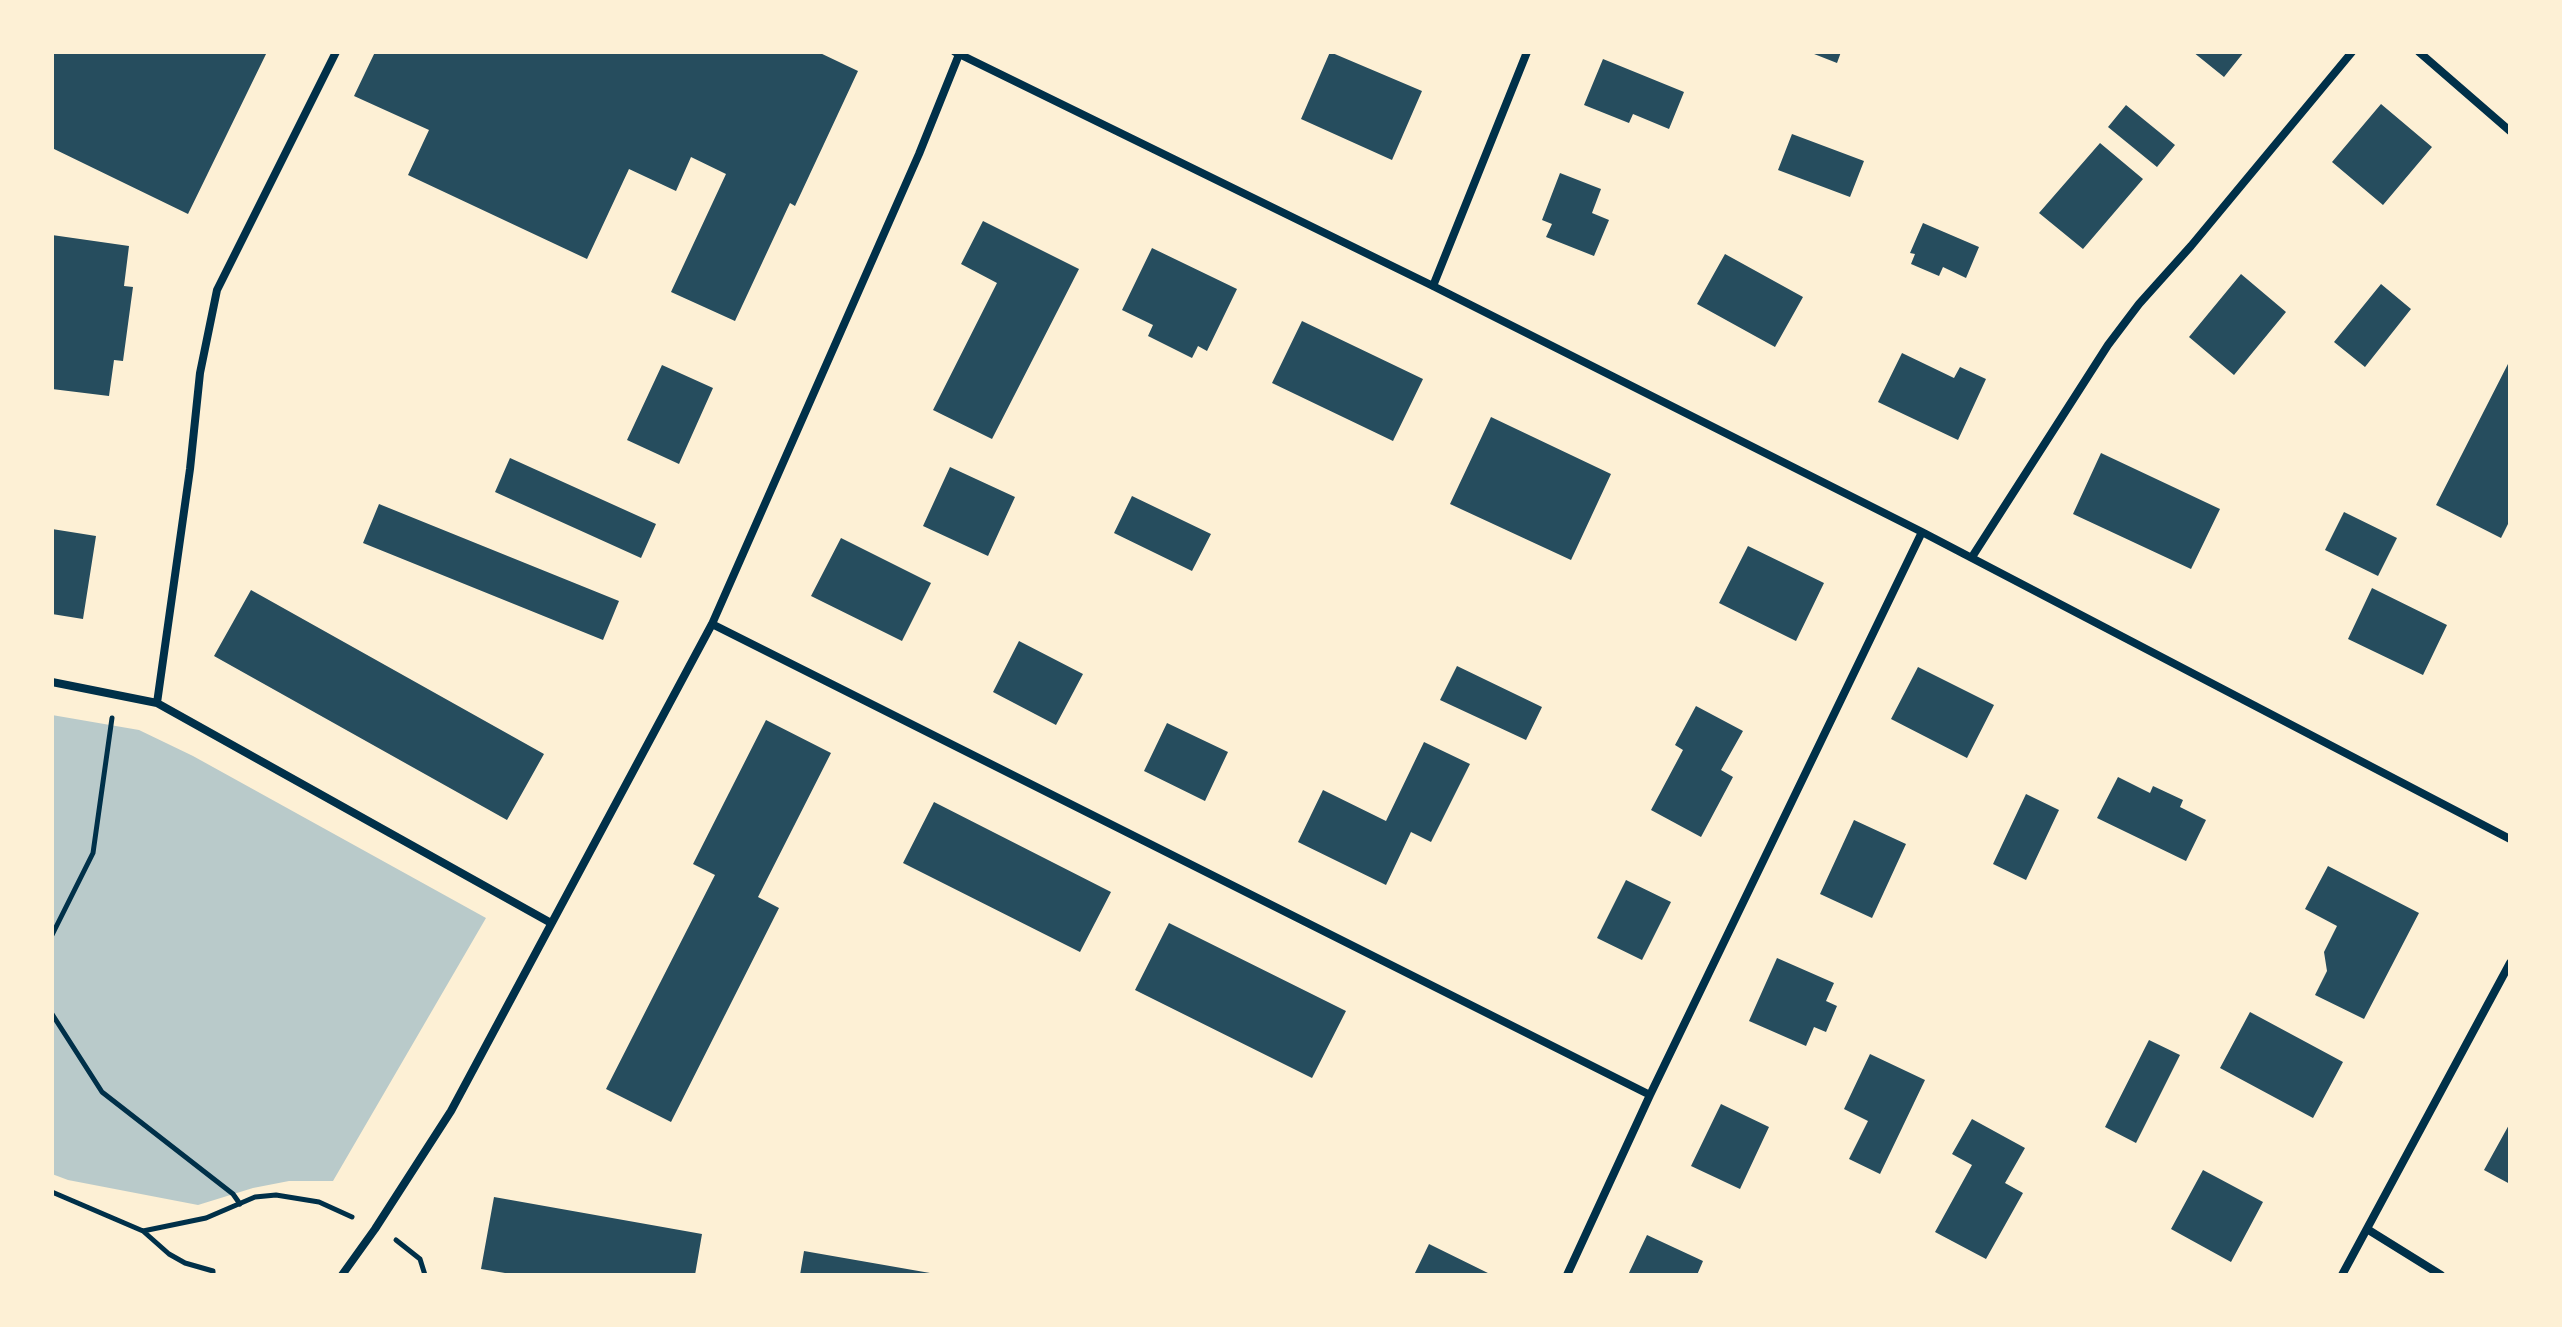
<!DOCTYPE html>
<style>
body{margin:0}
#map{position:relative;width:2562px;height:1327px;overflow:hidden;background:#fdf0d5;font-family:Figtree,sans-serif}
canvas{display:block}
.frame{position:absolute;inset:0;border:54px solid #fdf0d5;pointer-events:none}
</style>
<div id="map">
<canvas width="2562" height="1327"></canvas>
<div class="frame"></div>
</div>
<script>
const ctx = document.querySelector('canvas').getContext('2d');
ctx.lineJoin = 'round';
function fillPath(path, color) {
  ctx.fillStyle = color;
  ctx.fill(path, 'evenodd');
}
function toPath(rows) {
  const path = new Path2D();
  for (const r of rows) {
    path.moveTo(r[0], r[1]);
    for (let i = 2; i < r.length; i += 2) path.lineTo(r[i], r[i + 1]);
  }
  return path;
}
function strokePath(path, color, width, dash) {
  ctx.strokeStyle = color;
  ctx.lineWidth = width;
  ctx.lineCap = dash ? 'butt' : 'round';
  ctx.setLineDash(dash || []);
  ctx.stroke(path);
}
const green = toPath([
 [52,715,139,730,193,756,486,918,333,1181,289,1181,253,1188,198,1205,68,1180,52,1174]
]);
const building = toPath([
 [53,52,267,52,188,214,52,148],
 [375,52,818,52,858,71,795,206,790,203,735,321,671,292,726,174,691,157,676,191,629,169,587,259,408,175,429,130,354,96],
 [1330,52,1422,91,1392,160,1301,119],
 [1809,52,1841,52,1837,63],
 [2193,52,2244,52,2224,77],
 [1603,59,1684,92,1669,129,1633,114,1629,123,1584,105],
 [2381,104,2432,147,2383,205,2332,162],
 [2126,105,2175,145,2157,167,2108,127],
 [1792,134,1864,161,1850,197,1778,170],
 [2100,143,2143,179,2083,249,2039,213],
 [1560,173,1601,189,1592,213,1609,220,1594,256,1546,237,1552,224,1542,220],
 [983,221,1079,269,992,439,933,410,997,283,961,264],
 [1923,223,1979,247,1966,278,1943,267,1939,276,1911,264,1915,254,1910,253],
 [52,235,129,246,124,286,133,287,123,361,114,360,109,396,52,389],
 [1152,248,1237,289,1207,351,1198,346,1192,358,1148,336,1153,325,1122,310],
 [1725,254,1803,297,1775,347,1697,304],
 [2241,274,2286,312,2234,375,2189,337],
 [2381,284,2411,309,2365,367,2334,342],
 [1302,321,1423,379,1393,441,1272,383],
 [1902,353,1954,378,1960,367,1986,379,1958,440,1878,402],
 [2510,360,2510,520,2501,538,2436,505],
 [662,365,713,388,679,464,627,440],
 [1491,417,1611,474,1571,560,1450,504],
 [2101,453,2220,509,2191,569,2073,514],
 [510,458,656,524,641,558,495,492],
 [950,467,1015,497,988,556,923,526],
 [1132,496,1211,534,1192,571,1114,533],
 [379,504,619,601,603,640,363,543],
 [2344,512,2397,538,2378,576,2325,550],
 [52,529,96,536,83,619,52,614],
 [841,538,931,583,902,641,811,596],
 [1748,546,1824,583,1796,641,1719,603],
 [2372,588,2447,625,2423,675,2348,639],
 [251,590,544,754,507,820,214,656],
 [1019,641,1083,674,1056,725,993,692],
 [1457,666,1542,707,1526,740,1440,700],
 [1918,667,1994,705,1967,758,1891,719],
 [1696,706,1743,731,1721,770,1733,777,1701,837,1651,810,1683,750,1675,745],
 [766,720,831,753,758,897,779,908,671,1122,606,1089,715,875,693,864],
 [1167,723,1228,752,1205,801,1144,771],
 [1424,742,1470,764,1431,842,1411,832,1386,885,1298,842,1323,790,1386,821],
 [2118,777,2150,793,2153,786,2183,800,2180,807,2206,820,2186,861,2097,818],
 [2026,794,2059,810,2026,880,1993,864],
 [934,802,1111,892,1080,952,903,863],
 [1854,820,1906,844,1872,918,1820,894],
 [2328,866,2419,913,2364,1019,2315,995,2327,971,2324,952,2337,926,2305,909],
 [1626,880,1671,902,1642,960,1597,938],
 [1169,923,1346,1011,1312,1078,1135,990],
 [1777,958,1834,983,1826,1001,1837,1006,1826,1032,1814,1027,1806,1046,1749,1021],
 [2250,1012,2343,1062,2313,1118,2220,1068],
 [2149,1040,2180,1055,2136,1143,2105,1127],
 [1870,1054,1925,1080,1880,1174,1849,1159,1868,1121,1844,1109],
 [1721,1104,1769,1127,1740,1189,1691,1166],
 [1972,1119,2025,1148,2005,1183,2023,1193,1986,1259,1935,1232,1972,1165,1952,1154],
 [2510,1123,2510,1184,2484,1170],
 [2203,1170,2263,1202,2231,1262,2171,1229],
 [494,1197,702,1234,695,1275,517,1275,481,1269],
 [1647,1235,1703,1261,1697,1275,1628,1275],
 [1429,1244,1492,1275,1414,1275],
 [804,1251,930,1273,930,1275,800,1275]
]);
const path = toPath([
 [52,935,93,853,112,718],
 [52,1014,102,1092,233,1194,240,1204],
 [52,1192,143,1231,206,1218,255,1197,276,1195,319,1202,352,1217],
 [143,1231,169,1254,185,1263,213,1271,213,1275],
 [396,1240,420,1259,425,1275]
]);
const minor = toPath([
 [955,52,1433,286,1922,532,2510,839],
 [2419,52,2510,131],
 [1433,286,1527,52],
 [1972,557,2108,345,2139,304,2191,246,2352,52],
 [712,624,1650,1095],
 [52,682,157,703,551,923],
 [157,703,190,469,200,373,217,290,336,52],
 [2367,1229,2441,1275],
 [342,1275,375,1229,451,1111,712,624,919,154,960,52],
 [1567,1275,1650,1095,1922,532],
 [2342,1275,2510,963]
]);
fillPath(green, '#b9caca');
fillPath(building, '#264d5e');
strokePath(path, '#003049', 5);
strokePath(minor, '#003049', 8);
</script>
